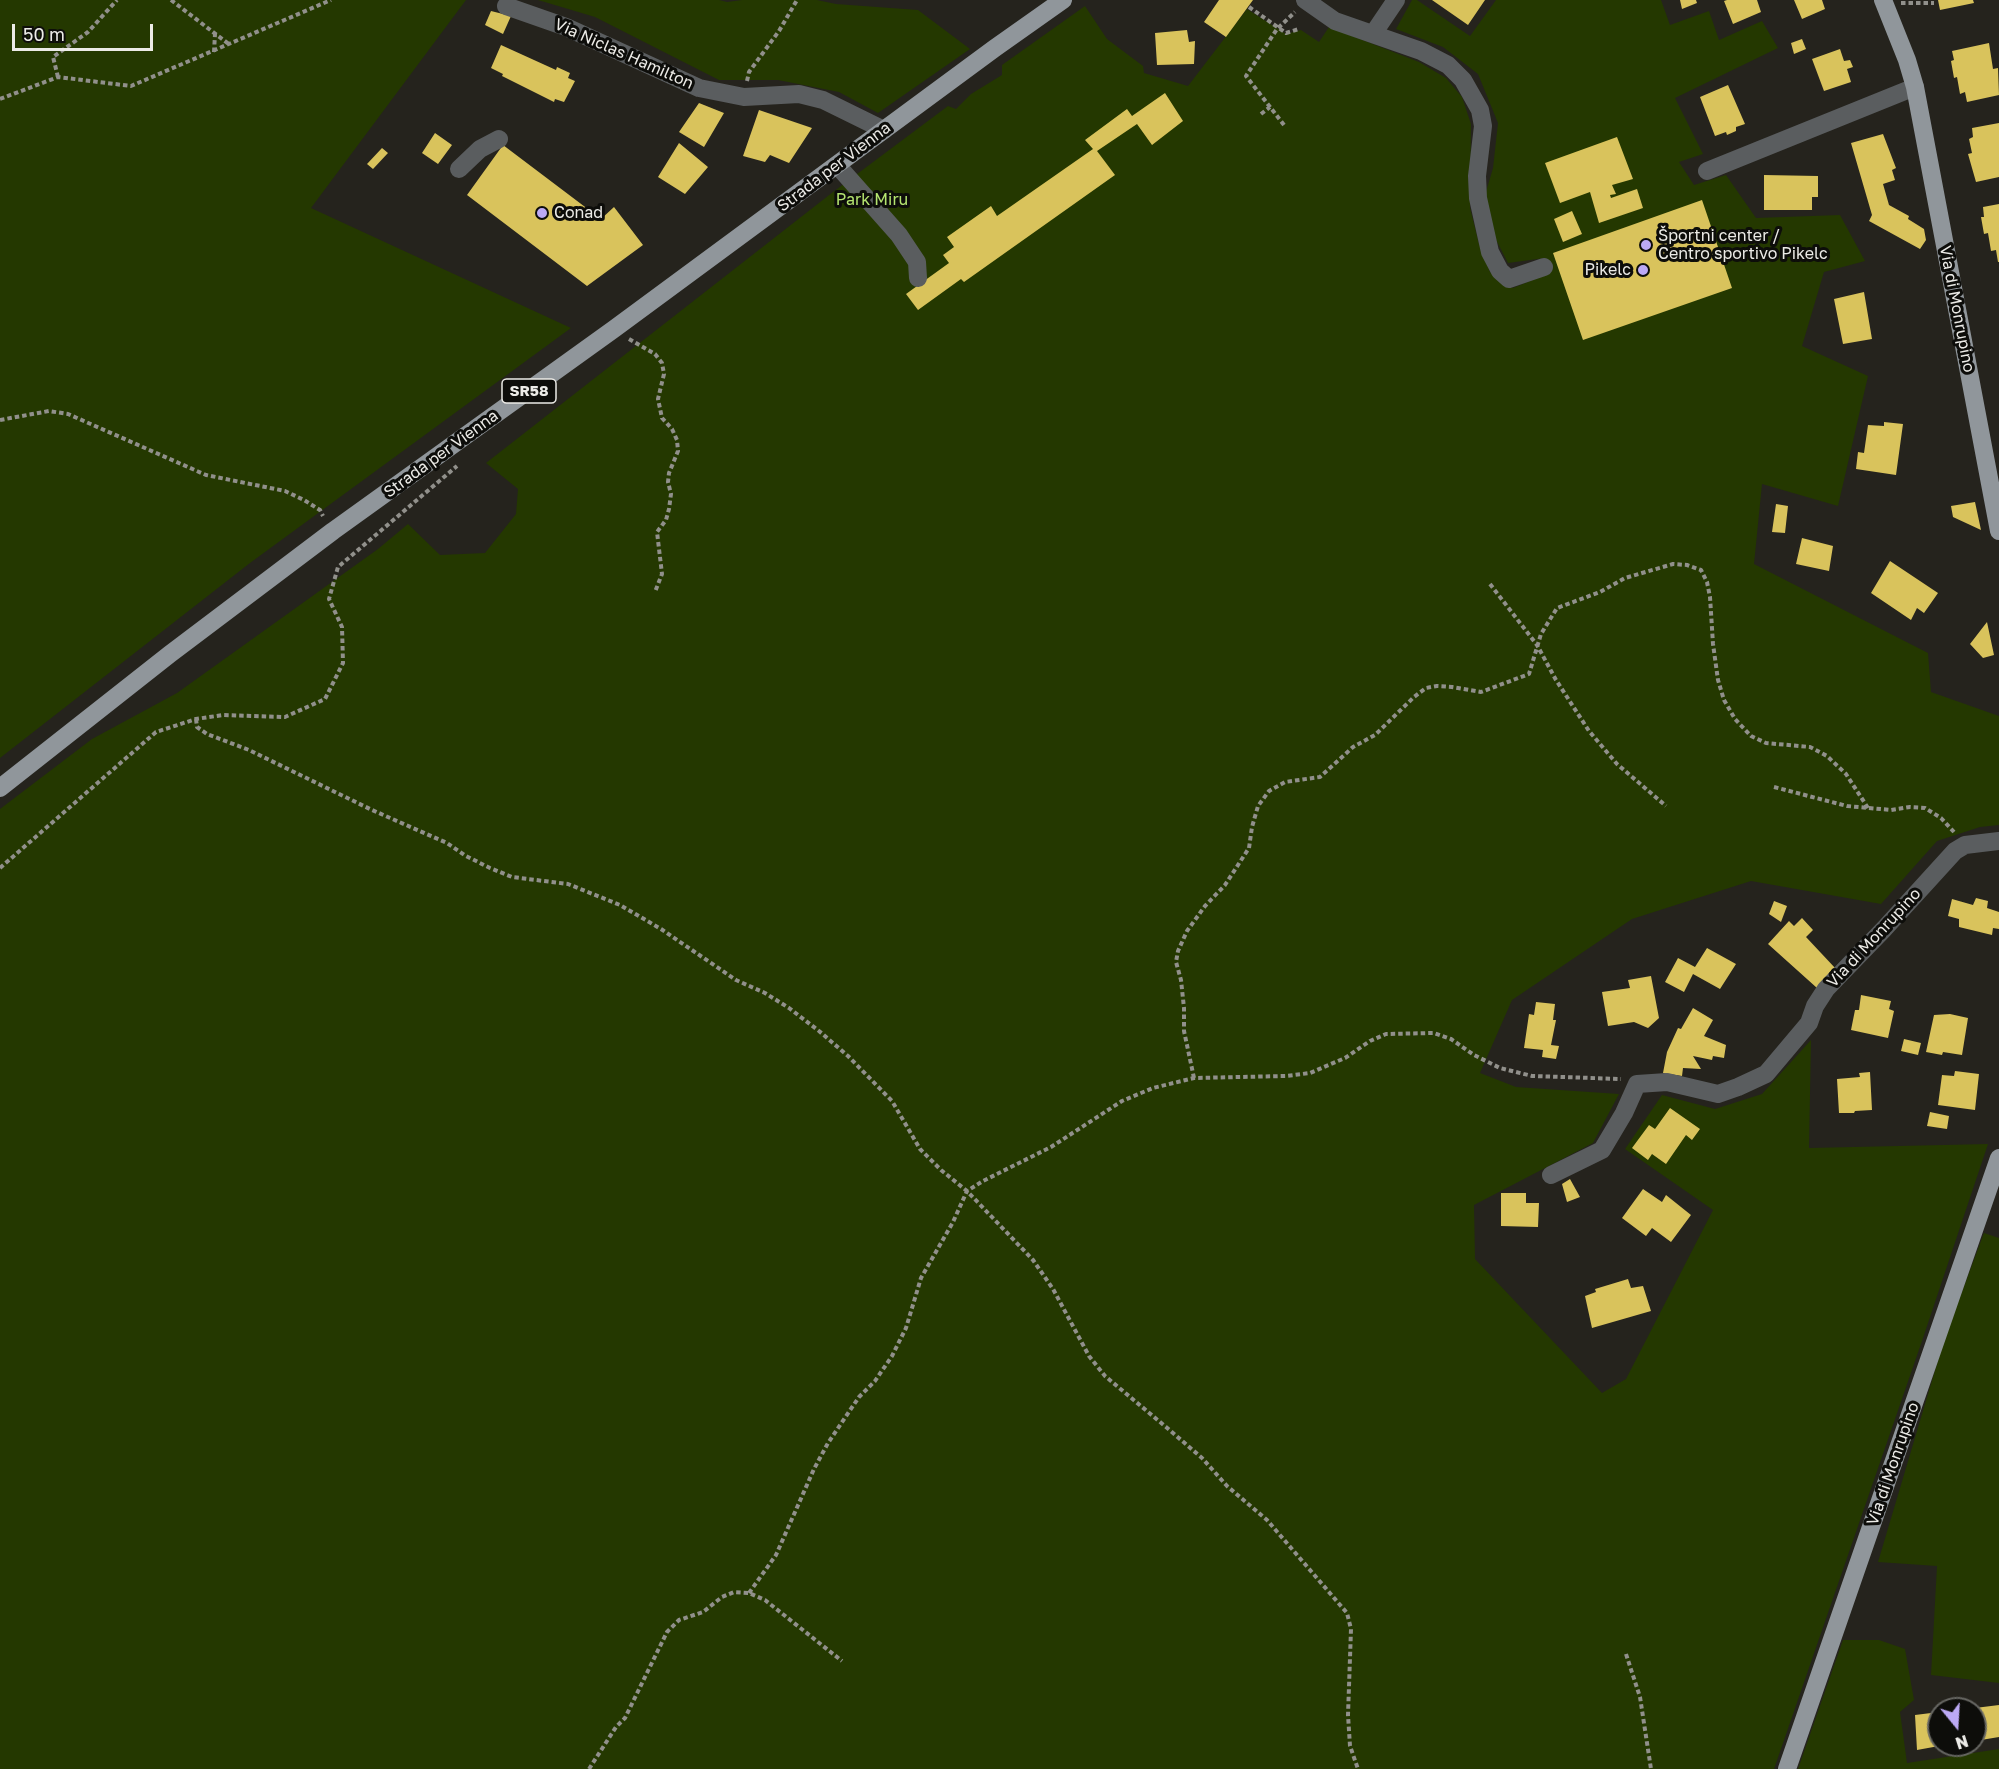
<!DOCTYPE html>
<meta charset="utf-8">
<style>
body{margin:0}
#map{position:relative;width:1999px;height:1769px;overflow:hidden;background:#25231d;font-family:"Golos Text",sans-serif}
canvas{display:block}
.north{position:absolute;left:1927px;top:1697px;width:60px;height:60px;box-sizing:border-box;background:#0d0d0a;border:2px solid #666662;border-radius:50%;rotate:162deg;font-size:16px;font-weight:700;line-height:24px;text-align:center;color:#ecebe7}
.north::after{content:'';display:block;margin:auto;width:21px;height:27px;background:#bca9f5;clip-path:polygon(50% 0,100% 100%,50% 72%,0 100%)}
.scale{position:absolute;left:12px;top:24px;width:141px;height:27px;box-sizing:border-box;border:3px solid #ecebe7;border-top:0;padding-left:8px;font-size:18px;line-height:21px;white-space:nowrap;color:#ecebe7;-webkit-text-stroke:4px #0d0d0a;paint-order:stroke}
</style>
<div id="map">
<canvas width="1999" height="1769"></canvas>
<div class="north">N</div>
<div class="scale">50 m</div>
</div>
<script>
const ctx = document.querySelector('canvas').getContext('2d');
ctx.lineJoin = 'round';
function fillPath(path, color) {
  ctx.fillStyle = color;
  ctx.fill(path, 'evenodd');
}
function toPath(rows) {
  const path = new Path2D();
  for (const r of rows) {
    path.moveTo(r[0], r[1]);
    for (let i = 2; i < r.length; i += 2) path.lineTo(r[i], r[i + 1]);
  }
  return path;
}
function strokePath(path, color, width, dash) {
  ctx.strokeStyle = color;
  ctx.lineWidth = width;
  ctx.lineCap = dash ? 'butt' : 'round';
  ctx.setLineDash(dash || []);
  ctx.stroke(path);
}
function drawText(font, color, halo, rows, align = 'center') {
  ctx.font = font + ' "Golos Text",sans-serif';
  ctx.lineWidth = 6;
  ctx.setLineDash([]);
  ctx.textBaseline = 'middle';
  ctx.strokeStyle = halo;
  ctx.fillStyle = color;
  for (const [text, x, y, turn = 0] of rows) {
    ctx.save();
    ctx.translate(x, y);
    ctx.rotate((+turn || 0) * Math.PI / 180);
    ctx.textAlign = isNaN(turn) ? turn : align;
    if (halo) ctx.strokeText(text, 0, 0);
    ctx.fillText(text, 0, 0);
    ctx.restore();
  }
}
const green = toPath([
 [0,0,466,0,311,208,571,328,250,563,0,758],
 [538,0,719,0,727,2,742,0,817,0,836,4,918,10,970,49,878,113,839,92,778,80,719,80,595,17],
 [1412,0,1417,0,1470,36,1496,0,1661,0,1670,25,1709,11,1719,40,1762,21,1778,48,1675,98,1703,154,1679,162,1694,185,1726,175,1756,218,1840,215,1865,261,1824,272,1802,346,1868,376,1838,506,1762,484,1754,564,1928,653,1931,692,1999,716,1999,825,1980,827,1937,841,1881,904,1751,881,1632,919,1512,1000,1480,1073,1516,1087,1619,1094,1593,1143,1474,1205,1475,1259,1602,1393,1626,1379,1713,1210,1625,1149,1662,1095,1715,1109,1762,1094,1811,1040,1809,1148,1988,1144,1922,1341,1774,1769,0,1769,0,809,92,739,177,693,378,549,408,524,440,555,485,553,516,514,518,489,486,463,833,192,948,106,956,109,971,94,1002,75,1002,65,1085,6,1107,39,1143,66,1144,73,1188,86,1247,9,1286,34,1301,30,1319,42,1329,27,1419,62,1446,78,1462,97,1471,124,1470,208,1479,244,1490,272,1513,288,1550,273,1545,258,1508,263,1493,234,1485,195,1493,168,1498,123,1478,74,1443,47,1396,29],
 [1984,1233,1999,1238,1999,1683,1931,1675,1937,1566,1878,1562,1945,1337],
 [1843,1640,1879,1640,1905,1649,1914,1700,1900,1712,1907,1763,1999,1749,1999,1769,1798,1769]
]);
const building = toPath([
 [1219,0,1253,0,1226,37,1204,22],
 [1432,0,1485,0,1468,25],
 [1680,0,1696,0,1697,3,1682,9],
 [1727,0,1757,0,1761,12,1733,24,1724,1],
 [1794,0,1822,0,1825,9,1802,19],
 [1938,0,1973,0,1974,3,1940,10],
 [491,11,511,16,503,34,485,25],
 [1187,30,1189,42,1195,41,1194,64,1157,65,1155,33],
 [1802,39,1806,49,1794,54,1791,43],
 [1989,43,1993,69,1998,68,1999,95,1967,102,1965,92,1960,94,1957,77,1954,78,1951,61,1954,60,1952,51],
 [501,45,556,70,557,67,570,73,568,78,575,81,564,102,555,99,554,102,502,76,503,74,491,68],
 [1840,49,1844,61,1850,60,1853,67,1847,69,1851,82,1824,91,1812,59],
 [1728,85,1745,124,1736,127,1736,131,1727,135,1726,132,1715,136,1700,97],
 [1165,93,1183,121,1152,145,1137,124,1097,151,1115,175,964,282,961,279,918,310,906,294,949,263,943,255,954,247,947,237,991,206,997,216,1093,149,1085,140,1127,109,1132,116],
 [699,103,724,113,704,147,679,132],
 [759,110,812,128,789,163,770,155,765,162,743,156],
 [1999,123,1999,177,1976,182,1968,154,1972,153,1969,139,1973,137,1972,128],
 [435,133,452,145,438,164,422,153],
 [1883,134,1896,168,1892,170,1895,180,1883,184,1889,205,1909,216,1908,219,1924,229,1926,240,1920,249,1869,221,1872,215,1851,143],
 [1617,137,1633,179,1612,185,1616,194,1610,195,1611,198,1637,189,1643,208,1599,223,1590,192,1560,203,1545,163],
 [679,143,708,167,685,194,658,177],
 [503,145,601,219,614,207,643,245,587,286,467,195],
 [382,148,388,153,373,169,367,164],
 [1764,175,1818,176,1818,197,1812,197,1812,210,1764,210],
 [1702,200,1732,288,1583,340,1553,253],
 [1999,204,1999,262,1998,262,1996,250,1991,251,1988,233,1984,234,1981,217,1984,217,1983,207],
 [1572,211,1582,234,1563,242,1554,219],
 [1864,292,1872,339,1843,344,1834,299],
 [1884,422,1903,424,1896,475,1856,469,1858,452,1864,453,1868,425,1884,426],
 [1975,502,1981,530,1953,517,1951,506],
 [1776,504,1788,506,1785,533,1772,532],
 [1802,538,1833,546,1829,571,1796,564],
 [1890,561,1938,593,1924,613,1917,608,1911,620,1871,593],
 [1987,622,1994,655,1983,658,1970,644],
 [1976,898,1988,901,1987,908,1999,912,1999,929,1993,928,1992,935,1959,927,1959,919,1948,916,1952,899,1973,905],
 [1774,901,1787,906,1781,922,1769,914],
 [1802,918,1813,930,1806,937,1836,969,1817,988,1768,944,1789,921,1794,926],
 [1707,948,1736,964,1720,989,1693,974,1684,992,1665,982,1678,958,1695,967],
 [1651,976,1659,1018,1648,1028,1634,1022,1608,1026,1602,992,1630,988,1628,980],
 [1861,995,1891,1001,1889,1009,1894,1011,1888,1038,1851,1030,1855,1010,1859,1010],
 [1536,1002,1555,1004,1553,1020,1556,1020,1551,1045,1559,1046,1556,1059,1542,1057,1543,1050,1524,1048,1529,1014,1534,1015],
 [1693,1008,1713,1020,1704,1036,1726,1045,1724,1058,1713,1056,1712,1060,1693,1056,1701,1069,1683,1068,1682,1076,1663,1073,1667,1052,1678,1028,1681,1029],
 [1950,1014,1968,1018,1962,1055,1943,1052,1942,1055,1926,1052,1934,1015],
 [1904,1039,1921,1043,1918,1055,1901,1051],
 [1955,1071,1979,1074,1975,1110,1938,1105,1942,1075,1954,1076],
 [1870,1072,1872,1110,1855,1111,1854,1113,1839,1113,1837,1079,1860,1077,1859,1073],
 [1670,1108,1700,1129,1692,1140,1686,1135,1666,1164,1652,1154,1648,1160,1632,1148,1649,1125,1655,1129],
 [1930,1112,1949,1116,1947,1129,1927,1126],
 [1570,1179,1580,1197,1567,1202,1562,1184],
 [1643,1189,1662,1202,1666,1195,1691,1215,1671,1242,1652,1228,1646,1236,1622,1218],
 [1501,1193,1526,1193,1526,1203,1539,1203,1538,1227,1501,1226],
 [1628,1279,1631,1288,1643,1286,1651,1311,1592,1328,1585,1296,1596,1292,1595,1289],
 [1999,1705,1999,1737,1975,1741,1975,1708],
 [1939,1712,1939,1746,1917,1750,1915,1715]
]);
const path = toPath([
 [171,0,230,45],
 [1901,3,1934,3],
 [1249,7,1286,33,1299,29],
 [214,52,215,34],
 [58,77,53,57,88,32,117,0],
 [747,81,749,72,779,31,797,0],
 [0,99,58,77,131,86,331,0],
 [1261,114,1270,107],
 [1284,125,1246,76,1277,29,1295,12],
 [629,339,655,354,662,363,664,374,658,399,662,418,672,429,677,440,678,451,669,473,668,482,671,494,669,509,666,520,657,532,662,574,655,592],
 [0,420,49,411,68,414,206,475,285,491,304,500,320,510,323,516],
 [1490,584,1537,645,1556,680,1589,731,1617,764,1666,806],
 [196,719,197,727,207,734,249,750,372,810,447,843,466,856,490,868,512,877,568,884,620,905,661,929,736,980,765,993,789,1008,819,1031,848,1056,892,1101,920,1149,941,1170,967,1191,1033,1260,1053,1289,1089,1356,1105,1376,1166,1427,1202,1458,1227,1486,1267,1520,1347,1613,1351,1629,1348,1715,1350,1746,1358,1769],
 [1774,787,1847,806,1891,810,1910,807,1925,808,1941,818,1954,832],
 [0,868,156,732,196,719,223,715,285,717,325,699,343,663,342,627,329,599,338,567,457,466],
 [1194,1078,1184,1031,1184,1008,1181,980,1176,962,1178,951,1187,931,1205,906,1225,885,1249,848,1252,827,1258,806,1269,791,1285,782,1320,777,1353,747,1375,735,1414,697,1426,688,1437,686,1452,687,1481,692,1529,674,1541,634,1557,608,1600,592,1625,578,1673,564,1687,565,1701,570,1707,582,1710,597,1713,644,1718,680,1724,700,1735,719,1751,736,1766,743,1810,747,1827,756,1846,774,1868,808],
 [749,1593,776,1555,814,1469,828,1443,859,1397,875,1381,892,1356,906,1328,921,1278,953,1222,967,1191,983,1181,1051,1147,1122,1101,1153,1088,1194,1078,1286,1076,1310,1073,1345,1058,1370,1041,1386,1034,1434,1033,1451,1039,1474,1055,1500,1068,1532,1076,1621,1079],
 [1626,1654,1640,1697,1651,1769],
 [589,1769,616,1727,625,1718,667,1632,679,1620,703,1612,722,1597,734,1592,749,1593,765,1600,842,1661]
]);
const minor = toPath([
 [1305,0,1335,21,1421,51,1448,65,1463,80,1480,110,1483,126,1477,176,1478,198,1490,252,1500,271,1509,279,1544,267],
 [506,6,566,27,699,88,744,97,799,94,823,100,884,130],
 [1373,34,1396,0],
 [837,165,899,235,917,262,918,278],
 [459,169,480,149,499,139],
 [1707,171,1915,87],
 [1551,1175,1602,1150,1624,1113,1637,1084,1667,1082,1718,1094,1738,1087,1766,1074,1809,1023,1815,1006,1826,989,1884,929,1955,851,1965,845,1999,841]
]);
const major = toPath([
 [1883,0,1907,60,1915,87,1999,531],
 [0,788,170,654,333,531,614,329,995,48,1063,0],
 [1787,1769,1999,1158]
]);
const markers = [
 [542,213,6,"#bca9f5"],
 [1646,245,6,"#bca9f5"],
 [1643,270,6,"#bca9f5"]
];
const shields = [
 [529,391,54]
];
const shieldNames = [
 ["SR58",529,391]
];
const streetNames = [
 ["Via Niclas Hamilton",624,54,24],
 ["Strada per Vienna",834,167,-37],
 ["Via di Monrupino",1957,309,79],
 ["Strada per Vienna",441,454,-36],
 ["Via di Monrupino",1874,938,-47],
 ["Via di Monrupino",1893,1464,-71]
];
const parkNames = [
 ["Park Miru",872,200]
];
const poiNames = [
 ["Conad",554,213],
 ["Športni center /",1658,236],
 ["Centro sportivo Pikelc",1658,254],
 ["Pikelc",1631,270,"right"]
];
fillPath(green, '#243800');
fillPath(building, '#d9c35c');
strokePath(path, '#91908b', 4, [4.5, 3]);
strokePath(minor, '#5a5d5f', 18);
strokePath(major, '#90969b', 18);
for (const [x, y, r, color] of markers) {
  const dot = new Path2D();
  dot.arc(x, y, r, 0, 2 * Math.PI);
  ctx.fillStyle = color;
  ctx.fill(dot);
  strokePath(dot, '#0d0d0a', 2);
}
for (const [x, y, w] of shields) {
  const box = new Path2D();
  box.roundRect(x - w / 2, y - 12, w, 24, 4.5);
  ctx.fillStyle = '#0d0d0a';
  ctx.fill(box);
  strokePath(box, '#ecebe7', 1.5);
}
drawText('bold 15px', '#ecebe7', null, shieldNames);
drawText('16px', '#ecebe7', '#0d0d0a', streetNames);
drawText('16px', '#b5e570', '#0d0d0a', parkNames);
drawText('16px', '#ecebe7', '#0d0d0a', poiNames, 'left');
</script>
